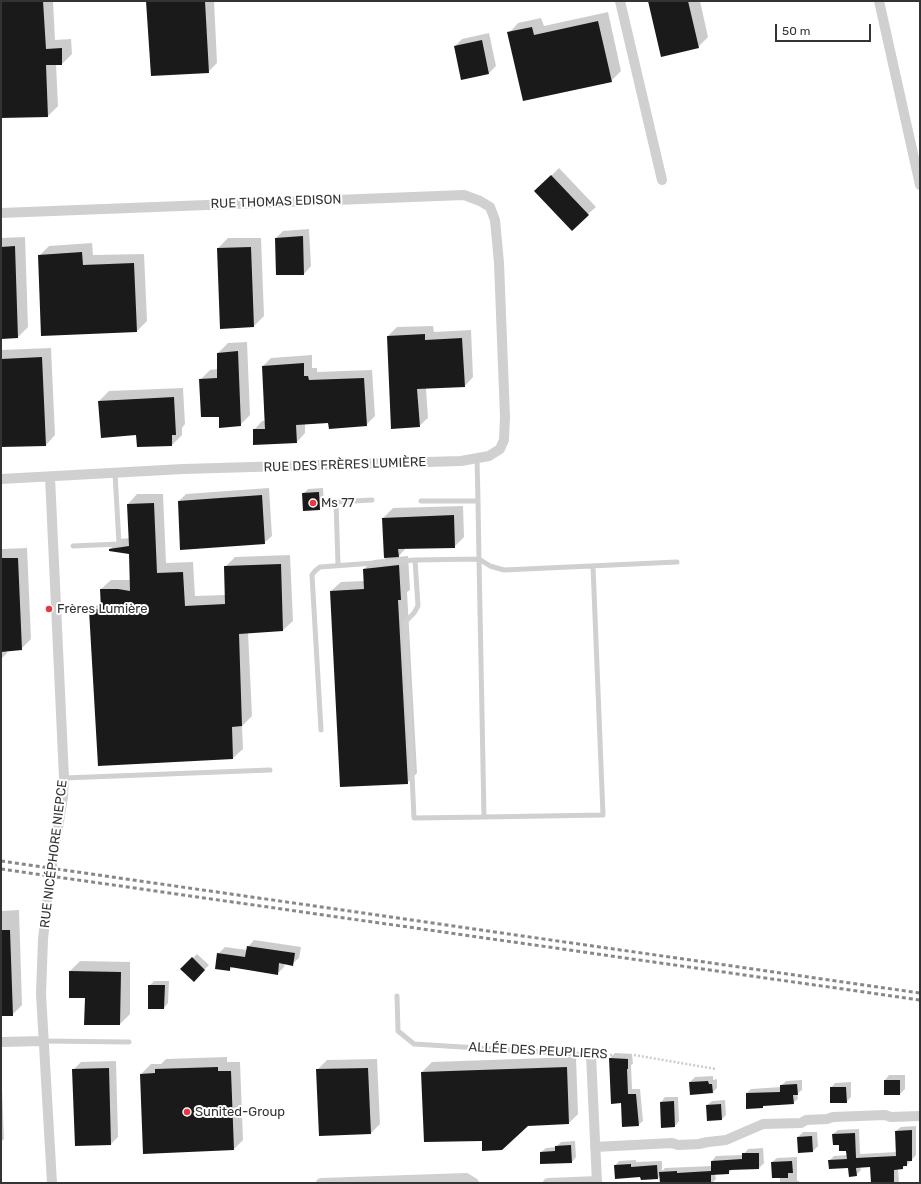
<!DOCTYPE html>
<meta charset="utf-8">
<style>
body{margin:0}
#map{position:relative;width:921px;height:1184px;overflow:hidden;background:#fff;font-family:Rubik,sans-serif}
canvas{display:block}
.frame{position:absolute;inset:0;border:2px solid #333;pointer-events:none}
.scale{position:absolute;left:775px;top:24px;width:96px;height:18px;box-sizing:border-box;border:2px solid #333;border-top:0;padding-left:5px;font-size:12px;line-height:14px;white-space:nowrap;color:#333;-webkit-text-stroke:3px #fff;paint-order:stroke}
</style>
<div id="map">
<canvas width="921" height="1184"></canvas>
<div class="frame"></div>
<div class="scale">50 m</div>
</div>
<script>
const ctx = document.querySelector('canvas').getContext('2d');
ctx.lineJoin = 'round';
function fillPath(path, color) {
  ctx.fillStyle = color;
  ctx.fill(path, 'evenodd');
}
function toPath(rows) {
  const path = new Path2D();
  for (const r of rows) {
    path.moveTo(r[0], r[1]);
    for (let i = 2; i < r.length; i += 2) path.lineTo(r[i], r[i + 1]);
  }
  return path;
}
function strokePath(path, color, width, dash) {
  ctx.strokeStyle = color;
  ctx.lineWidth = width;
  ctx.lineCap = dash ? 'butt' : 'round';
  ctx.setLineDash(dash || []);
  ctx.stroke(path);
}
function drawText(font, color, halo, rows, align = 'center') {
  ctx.font = font + ' Rubik,sans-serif';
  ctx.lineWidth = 4;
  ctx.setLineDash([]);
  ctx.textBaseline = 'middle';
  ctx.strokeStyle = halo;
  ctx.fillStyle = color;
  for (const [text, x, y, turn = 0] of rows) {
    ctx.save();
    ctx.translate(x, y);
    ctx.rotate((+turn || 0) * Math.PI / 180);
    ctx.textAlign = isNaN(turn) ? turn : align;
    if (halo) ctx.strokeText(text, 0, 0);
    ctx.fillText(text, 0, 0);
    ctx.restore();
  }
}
const shadow = toPath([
 [1,1,53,1,55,40,71,39,72,54,62,64,56,64,58,106,48,116,1,117],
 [147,1,214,1,217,63,208,72],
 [649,1,700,1,708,37,698,47],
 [608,12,621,71,611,81,509,33,518,23,541,18,544,26],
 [489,33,496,66,489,73,462,79,455,46,462,39],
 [559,168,596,207,588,214,543,184],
 [309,229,311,266,304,274,276,238,283,231],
 [25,237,28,327,18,337,1,338,1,238],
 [228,238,261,238,264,316,254,326,218,248],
 [92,243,93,255,144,254,147,321,137,331,39,256,49,246],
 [433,326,434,332,471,330,473,377,465,386,426,388,428,418,419,426,388,336,397,327],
 [247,342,250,415,240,425,220,416,200,380,210,370,218,369,218,353,228,343],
 [51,348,55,435,46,445,1,446,1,350],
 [312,355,312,368,317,368,317,372,372,370,375,416,366,425,329,422,305,424,305,433,297,442,254,430,262,421,265,421,263,366,271,358],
 [183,388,185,424,182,428,182,435,172,445,137,434,99,401,109,391],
 [269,488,272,536,264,543,179,501,186,494],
 [323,488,324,505,320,509,303,494,308,489],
 [137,494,163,494,166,563,193,562,195,596,226,595,225,567,235,557,290,555,293,621,283,630,248,632,252,716,242,726,243,749,233,758,90,611,102,601,101,589,111,580,131,580,130,553,110,549,120,539,130,538,128,504],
 [463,506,464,537,454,547,406,548,398,557,408,556,410,590,407,592,417,773,407,783,331,591,341,582,365,581,364,569,374,560,385,559,383,518,393,508],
 [1,538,2,549,27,548,31,639,21,649,7,650,7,653,1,659],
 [19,910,22,1005,12,1015,1,1015,1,911],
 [254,940,301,947,299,958,292,964,285,963,284,967,277,974,233,967,229,970,218,954,225,947,247,950,248,947],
 [197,954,209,965,194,980,182,969],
 [80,961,130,962,130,1014,120,1024,86,997,70,997,70,971],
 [154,981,169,981,168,1003,164,1008,149,986],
 [615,1053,632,1054,633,1064,631,1065,632,1089,640,1089,643,1121,638,1125,622,1102,610,1058],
 [227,1057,227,1062,240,1062,243,1140,233,1150,141,1074,151,1064,161,1064,166,1059],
 [576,1057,578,1114,569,1123,528,1125,483,1140,422,1072,432,1062],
 [377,1059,380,1124,370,1134,317,1070,327,1060],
 [116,1061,118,1137,111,1144,74,1069,81,1062],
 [1,1063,4,1139,1,1142],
 [889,1075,905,1075,905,1089,900,1094,885,1080],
 [713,1076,713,1080,717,1079,717,1088,713,1092,690,1082,695,1077],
 [802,1080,802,1090,797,1094,798,1099,793,1103,765,1105,762,1107,747,1093,751,1089,781,1087,781,1086,786,1081],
 [851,1082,851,1097,846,1102,831,1088,835,1083],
 [665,1097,678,1097,679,1121,675,1126,661,1102],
 [725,1100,726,1115,722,1119,707,1105,712,1101],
 [916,1126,916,1155,907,1165,902,1168,898,1168,899,1183,872,1183,871,1166,860,1167,861,1170,856,1175,849,1167,830,1160,834,1156,847,1155,847,1150,840,1144,833,1134,838,1130,859,1129,860,1154,897,1152,896,1131,901,1127],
 [803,1132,817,1132,818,1146,813,1151,798,1137],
 [575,1141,576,1157,572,1162,541,1152,546,1148,556,1147,561,1142],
 [763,1148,764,1163,759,1168,733,1169,728,1173,715,1174,716,1179,712,1183,661,1183,661,1175,658,1178,641,1176,615,1166,619,1161,636,1160,636,1162,662,1161,662,1171,665,1168,712,1166,712,1161,716,1156,743,1155,748,1149],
 [797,1157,797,1181,799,1181,799,1183,780,1183,780,1177,772,1162,777,1158]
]);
const building = toPath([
 [1,1,43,1,46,49,62,48,62,65,46,65,48,117,1,118],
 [146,1,205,1,209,73,151,76],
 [648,1,688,1,699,48,661,57],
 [598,21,612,82,523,101,507,32,532,27,534,35],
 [482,40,489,74,461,80,454,46],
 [551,175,589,215,572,231,534,191],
 [303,236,304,275,276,275,275,238],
 [15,246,18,338,1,339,1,247],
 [251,247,254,327,220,329,217,248],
 [82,252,83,265,134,263,137,332,41,336,38,255],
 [425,334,425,340,462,338,465,387,417,389,420,427,391,429,387,336],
 [238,351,241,426,219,428,219,417,201,417,199,379,217,378,217,353],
 [42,357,46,446,1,447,1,359],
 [304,363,304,376,308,376,309,380,364,378,367,426,329,429,328,423,296,425,297,443,253,445,253,429,265,429,262,366],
 [174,397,176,435,172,435,172,446,137,447,136,435,101,438,98,401],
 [319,492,320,510,303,511,302,493],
 [262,495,265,544,180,550,178,501],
 [154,503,157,573,183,572,185,606,225,604,224,566,281,564,283,631,239,634,242,726,232,727,233,759,98,766,89,610,101,609,100,589,118,589,130,591,129,554,109,551,109,549,129,546,127,504],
 [454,515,455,548,398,549,399,557,384,558,382,518],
 [1,558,18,558,22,650,1,652],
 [399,565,401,600,398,600,408,784,340,787,330,591,364,589,363,569],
 [1,930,10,930,13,1016,1,1016],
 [247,946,295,953,293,966,279,963,278,975,230,967,230,971,215,969,217,953,245,957],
 [192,957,205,970,194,982,180,969],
 [69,971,121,972,120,1025,84,1025,85,998,69,998],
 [148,985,165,985,164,1009,148,1009],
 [609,1058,628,1059,628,1069,627,1069,628,1094,636,1094,639,1126,622,1127,621,1103,611,1104],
 [218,1067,218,1071,231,1071,234,1150,143,1154,140,1074,155,1073,155,1069],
 [567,1067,569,1124,528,1126,502,1150,482,1151,482,1141,424,1142,421,1072],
 [109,1068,111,1145,75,1146,72,1069],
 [368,1068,371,1134,319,1136,316,1069],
 [884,1080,900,1080,900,1095,884,1095],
 [708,1081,709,1084,712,1084,713,1093,690,1095,689,1082],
 [797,1084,798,1095,793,1095,794,1104,763,1106,763,1108,746,1109,746,1093,780,1092,780,1085],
 [830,1087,846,1087,847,1103,830,1103],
 [674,1101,675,1127,661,1128,660,1102],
 [721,1104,722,1120,707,1121,706,1105],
 [912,1130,912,1161,907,1161,907,1166,903,1166,903,1169,894,1170,894,1183,871,1183,870,1167,856,1168,857,1176,849,1177,848,1168,829,1169,828,1160,847,1159,846,1151,839,1151,839,1145,833,1145,832,1134,855,1133,856,1158,896,1156,895,1131],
 [812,1136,813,1152,798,1153,797,1137],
 [571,1145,572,1163,540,1164,540,1152,555,1151,555,1146],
 [742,1153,759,1153,759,1169,729,1170,729,1174,711,1175,711,1161,742,1159],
 [792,1161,793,1173,788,1173,788,1178,772,1178,771,1162],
 [631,1164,631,1167,657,1165,658,1179,641,1180,640,1177,615,1179,614,1165],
 [677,1171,677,1173,711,1171,711,1183,660,1183,659,1172]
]);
const path = toPath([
 [602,1055,634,1055,716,1069]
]);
const service = toPath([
 [477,458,478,501,479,559,484,817,414,818,405,622,414,613,418,606,415,560,479,559,490,566,504,570,677,562],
 [421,501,478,501],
 [73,546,119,544,115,473],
 [338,565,336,502,372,500],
 [321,730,312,575,315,571,320,567,415,560],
 [64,778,270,770],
 [484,817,603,815,593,566],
 [397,996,398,1031,414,1044,591,1055],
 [43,1041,129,1042]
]);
const minor = toPath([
 [620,1,662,180],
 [879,1,920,185],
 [1,213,464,195,480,201,490,207,495,220,499,263,505,417,504,440,500,449,489,456,461,461,183,469,1,479],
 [50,477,64,778,63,797,53,858],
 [49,886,43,939,41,994,52,1183],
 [1,1042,43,1041],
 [591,1055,597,1183],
 [595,1147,672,1143,678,1145,699,1144,708,1142,726,1140,763,1124,801,1123,806,1120,827,1119,833,1117,885,1115,891,1117,920,1116],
 [321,1183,466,1178,474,1183],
 [548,1183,597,1181]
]);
const rail = toPath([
 [1,861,920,993],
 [1,869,920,1000]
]);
const minorBridge = toPath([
 [49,886,53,858]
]);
const markers = [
 [313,503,4,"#e63946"],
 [49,609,4,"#e63946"],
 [187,1112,4,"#e63946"]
];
const streetNames = [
 ["RUE THOMAS EDISON",276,202,-2],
 ["RUE DES FRÈRES LUMIÈRE",345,465,-2],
 ["RUE NICÉPHORE NIEPCE",54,854,-83],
 ["ALLÉE DES PEUPLIERS",538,1051,3]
];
const poiNames = [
 ["Ms 77",321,503],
 ["Frères Lumière",57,609],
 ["Sunited-Group",195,1112]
];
fillPath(shadow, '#0003');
fillPath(building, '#1a1a1a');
strokePath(path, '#cdcdcd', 2.5, [2, 2]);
strokePath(service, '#d0d0d0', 5);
strokePath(minor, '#d0d0d0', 10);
strokePath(rail, '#888', 3, [4, 3]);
strokePath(minorBridge, '#d0d0d0', 10);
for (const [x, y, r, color] of markers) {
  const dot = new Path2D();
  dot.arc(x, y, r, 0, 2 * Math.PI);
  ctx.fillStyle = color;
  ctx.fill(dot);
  strokePath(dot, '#fff', 1.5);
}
drawText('13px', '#333', '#fff', streetNames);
drawText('13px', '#333', '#fff', poiNames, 'left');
</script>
